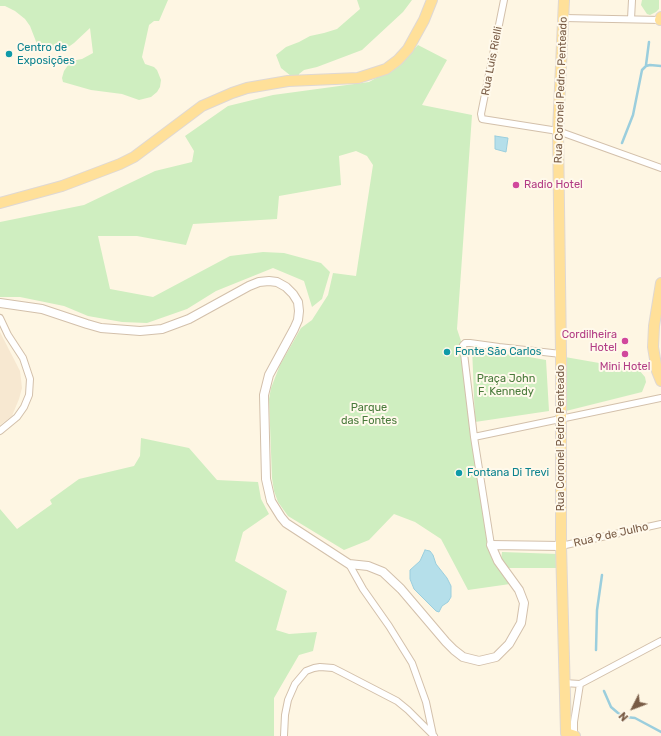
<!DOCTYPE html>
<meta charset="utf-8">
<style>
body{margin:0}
#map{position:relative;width:661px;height:736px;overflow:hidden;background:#fef6e3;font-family:Rubik,sans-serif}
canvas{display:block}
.north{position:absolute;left:613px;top:688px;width:40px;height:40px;-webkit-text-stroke:3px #fff9eb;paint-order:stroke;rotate:228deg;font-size:11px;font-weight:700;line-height:16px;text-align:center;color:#795c46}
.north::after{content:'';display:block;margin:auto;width:14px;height:18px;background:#795c46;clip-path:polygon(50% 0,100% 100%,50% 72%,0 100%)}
</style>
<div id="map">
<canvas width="661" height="736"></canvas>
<div class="north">N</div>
</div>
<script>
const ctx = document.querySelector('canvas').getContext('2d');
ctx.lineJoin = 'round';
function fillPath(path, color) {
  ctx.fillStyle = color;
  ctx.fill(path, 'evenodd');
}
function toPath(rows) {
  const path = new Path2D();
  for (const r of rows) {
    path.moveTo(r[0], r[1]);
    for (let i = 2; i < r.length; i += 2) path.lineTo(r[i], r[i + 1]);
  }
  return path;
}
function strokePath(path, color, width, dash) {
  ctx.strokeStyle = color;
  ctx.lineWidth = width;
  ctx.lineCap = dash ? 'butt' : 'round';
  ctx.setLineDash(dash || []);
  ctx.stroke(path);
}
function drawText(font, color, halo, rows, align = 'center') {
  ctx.font = font + ' Rubik,sans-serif';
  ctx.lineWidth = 4;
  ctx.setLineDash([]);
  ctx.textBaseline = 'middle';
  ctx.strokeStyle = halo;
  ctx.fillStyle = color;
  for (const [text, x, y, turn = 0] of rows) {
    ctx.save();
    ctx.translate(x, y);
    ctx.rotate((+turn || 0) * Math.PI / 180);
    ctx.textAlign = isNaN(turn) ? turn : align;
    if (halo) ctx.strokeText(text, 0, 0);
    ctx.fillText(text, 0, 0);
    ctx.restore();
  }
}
const residential = toPath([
 [0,332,20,371,22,388,19,399,12,416,0,425]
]);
const green = toPath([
 [0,0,168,0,159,21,154,21,149,25,142,57,145,64,154,67,157,70,161,80,160,87,157,92,151,97,139,100,122,94,91,90,63,82,62,78,64,71,71,61,82,59,93,53,90,28,74,43,67,48,57,49,46,48,37,44,30,26,25,19,15,11,5,6,0,6],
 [357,0,412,0,403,12,362,50,317,67,304,70,299,74,299,75,291,76,281,68,276,55,286,47,299,42,310,36,324,33,337,29,360,9],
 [642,0,659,0,659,9,656,12,650,15,647,14,641,5],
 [418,45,447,60,422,105,472,115,457,329,461,341,470,428,488,544,500,571,510,584,468,590,441,539,415,522,394,514,369,540,344,550,288,516,278,502,274,491,272,478,269,399,271,388,280,365,301,328,312,320,328,295,333,273,356,276,373,165,367,156,356,151,339,156,341,185,279,196,277,219,193,224,186,245,137,236,98,236,110,289,153,297,230,256,263,252,284,253,321,263,330,272,322,299,312,307,304,281,273,268,216,291,187,309,147,323,122,322,88,316,64,306,20,297,0,297,0,222,84,205,155,171,192,162,194,151,185,136,228,106,273,95,369,82,385,73,402,62],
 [472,347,546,360,549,411,475,422],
 [565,357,639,370,645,377,646,382,642,392,566,411],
 [141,438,189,448,217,480,258,482,261,499,269,514,243,532,235,561,287,591,276,630,289,634,317,632,313,651,299,655,274,698,274,736,0,736,0,509,17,529,52,504,50,500,79,479,134,466,140,456],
 [502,552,558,554,558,568,509,568,506,567,501,560]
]);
const water = toPath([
 [495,136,508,138,506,152,495,149,495,136],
 [425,550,430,551,433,555,436,564,447,578,451,586,451,597,448,602,442,606,439,612,436,611,414,589,410,579,410,570,420,561,425,550]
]);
const stream = toPath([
 [646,65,649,42],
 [622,143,633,115,642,70,646,66,650,65,661,66],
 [596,650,597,610,602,575],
 [604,691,611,707,618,713,626,717,635,718,661,732]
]);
const minor = toPath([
 [504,0,481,114,482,119,558,131,661,168],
 [564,18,661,20],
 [631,19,632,0],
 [0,318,8,335,23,358,30,379,29,395,24,407,17,417,0,431],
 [474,437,661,398],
 [491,545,474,437,463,345,465,343,470,343,499,347,561,354],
 [561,546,661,524],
 [349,564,363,589,389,626,412,663,426,702,433,735],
 [564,683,580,684],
 [580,684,661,641],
 [284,736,285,715,288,700,295,684,306,671,314,668,320,667,333,668,341,672,397,701,408,710,434,736],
 [574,736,574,722,580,684]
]);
const tertiary = toPath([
 [0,303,42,309,87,324,101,328,140,331,162,329,189,319,249,286,259,282,269,281,277,282,286,287,293,294,298,302,299,311,298,320,294,329,269,375,264,395,266,479,271,501,281,517,286,523,349,564,368,566,383,572,401,589,446,642,454,650,463,657,479,661,496,657,509,644,521,623,524,603,519,590,498,561,491,545,561,546]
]);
const primary = toPath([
 [564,0,558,131,561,354,561,546,566,733,575,736],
 [660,20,661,17],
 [0,203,62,186,120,164,134,157,202,106,232,93,247,88,288,81,358,78,386,69,398,60,408,49,424,20,432,0],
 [661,283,654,326,653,347,657,371,661,381]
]);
const markers = [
 [9,54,4,"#0f9aa8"],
 [516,185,4,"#d1479c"],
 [625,341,4,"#d1479c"],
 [447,352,4,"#0f9aa8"],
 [625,354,4,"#d1479c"],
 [459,473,4,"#0f9aa8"]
];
const cultureNames = [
 ["Centro de",17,48],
 ["Exposições",17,61],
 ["Fonte São Carlos",455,352],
 ["Fontana Di Trevi",467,473]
];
const streetNames = [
 ["Rua Luis Rielli",492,61,-79],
 ["Rua Coronel Pedro Penteado",561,90,-88],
 ["Rua Coronel Pedro Penteado",561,438,-90],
 ["Rua 9 de Julho",611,535,-13]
];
const hotelNames = [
 ["Radio Hotel",524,185],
 ["Cordilheira",617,335,"right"],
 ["Hotel",617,348,"right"],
 ["Mini Hotel",625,367,"center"]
];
const parkNames = [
 ["Praça John",506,379],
 ["F. Kennedy",506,392],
 ["Parque",369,408],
 ["das Fontes",369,421]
];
fillPath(residential, '#f7e8d1');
fillPath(green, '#cfeec0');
fillPath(water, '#b5dfea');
strokePath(water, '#9bcedd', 1);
strokePath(stream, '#9bcedd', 2.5);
strokePath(minor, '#d3c0ab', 8);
strokePath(tertiary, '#d3c0ab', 10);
strokePath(primary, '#dfd8d3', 12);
strokePath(minor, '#fff', 6);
strokePath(tertiary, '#fff', 8);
strokePath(primary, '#ffe099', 10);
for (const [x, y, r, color] of markers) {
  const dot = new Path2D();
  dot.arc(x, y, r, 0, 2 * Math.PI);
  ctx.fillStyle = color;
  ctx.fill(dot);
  strokePath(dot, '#fff9eb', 1.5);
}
drawText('11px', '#0d838f', '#fff9eb', cultureNames, 'left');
drawText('11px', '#795c46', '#fff9eb', streetNames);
drawText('11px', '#b23c85', '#fff9eb', hotelNames, 'left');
drawText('11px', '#497a3b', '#fff9eb', parkNames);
</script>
